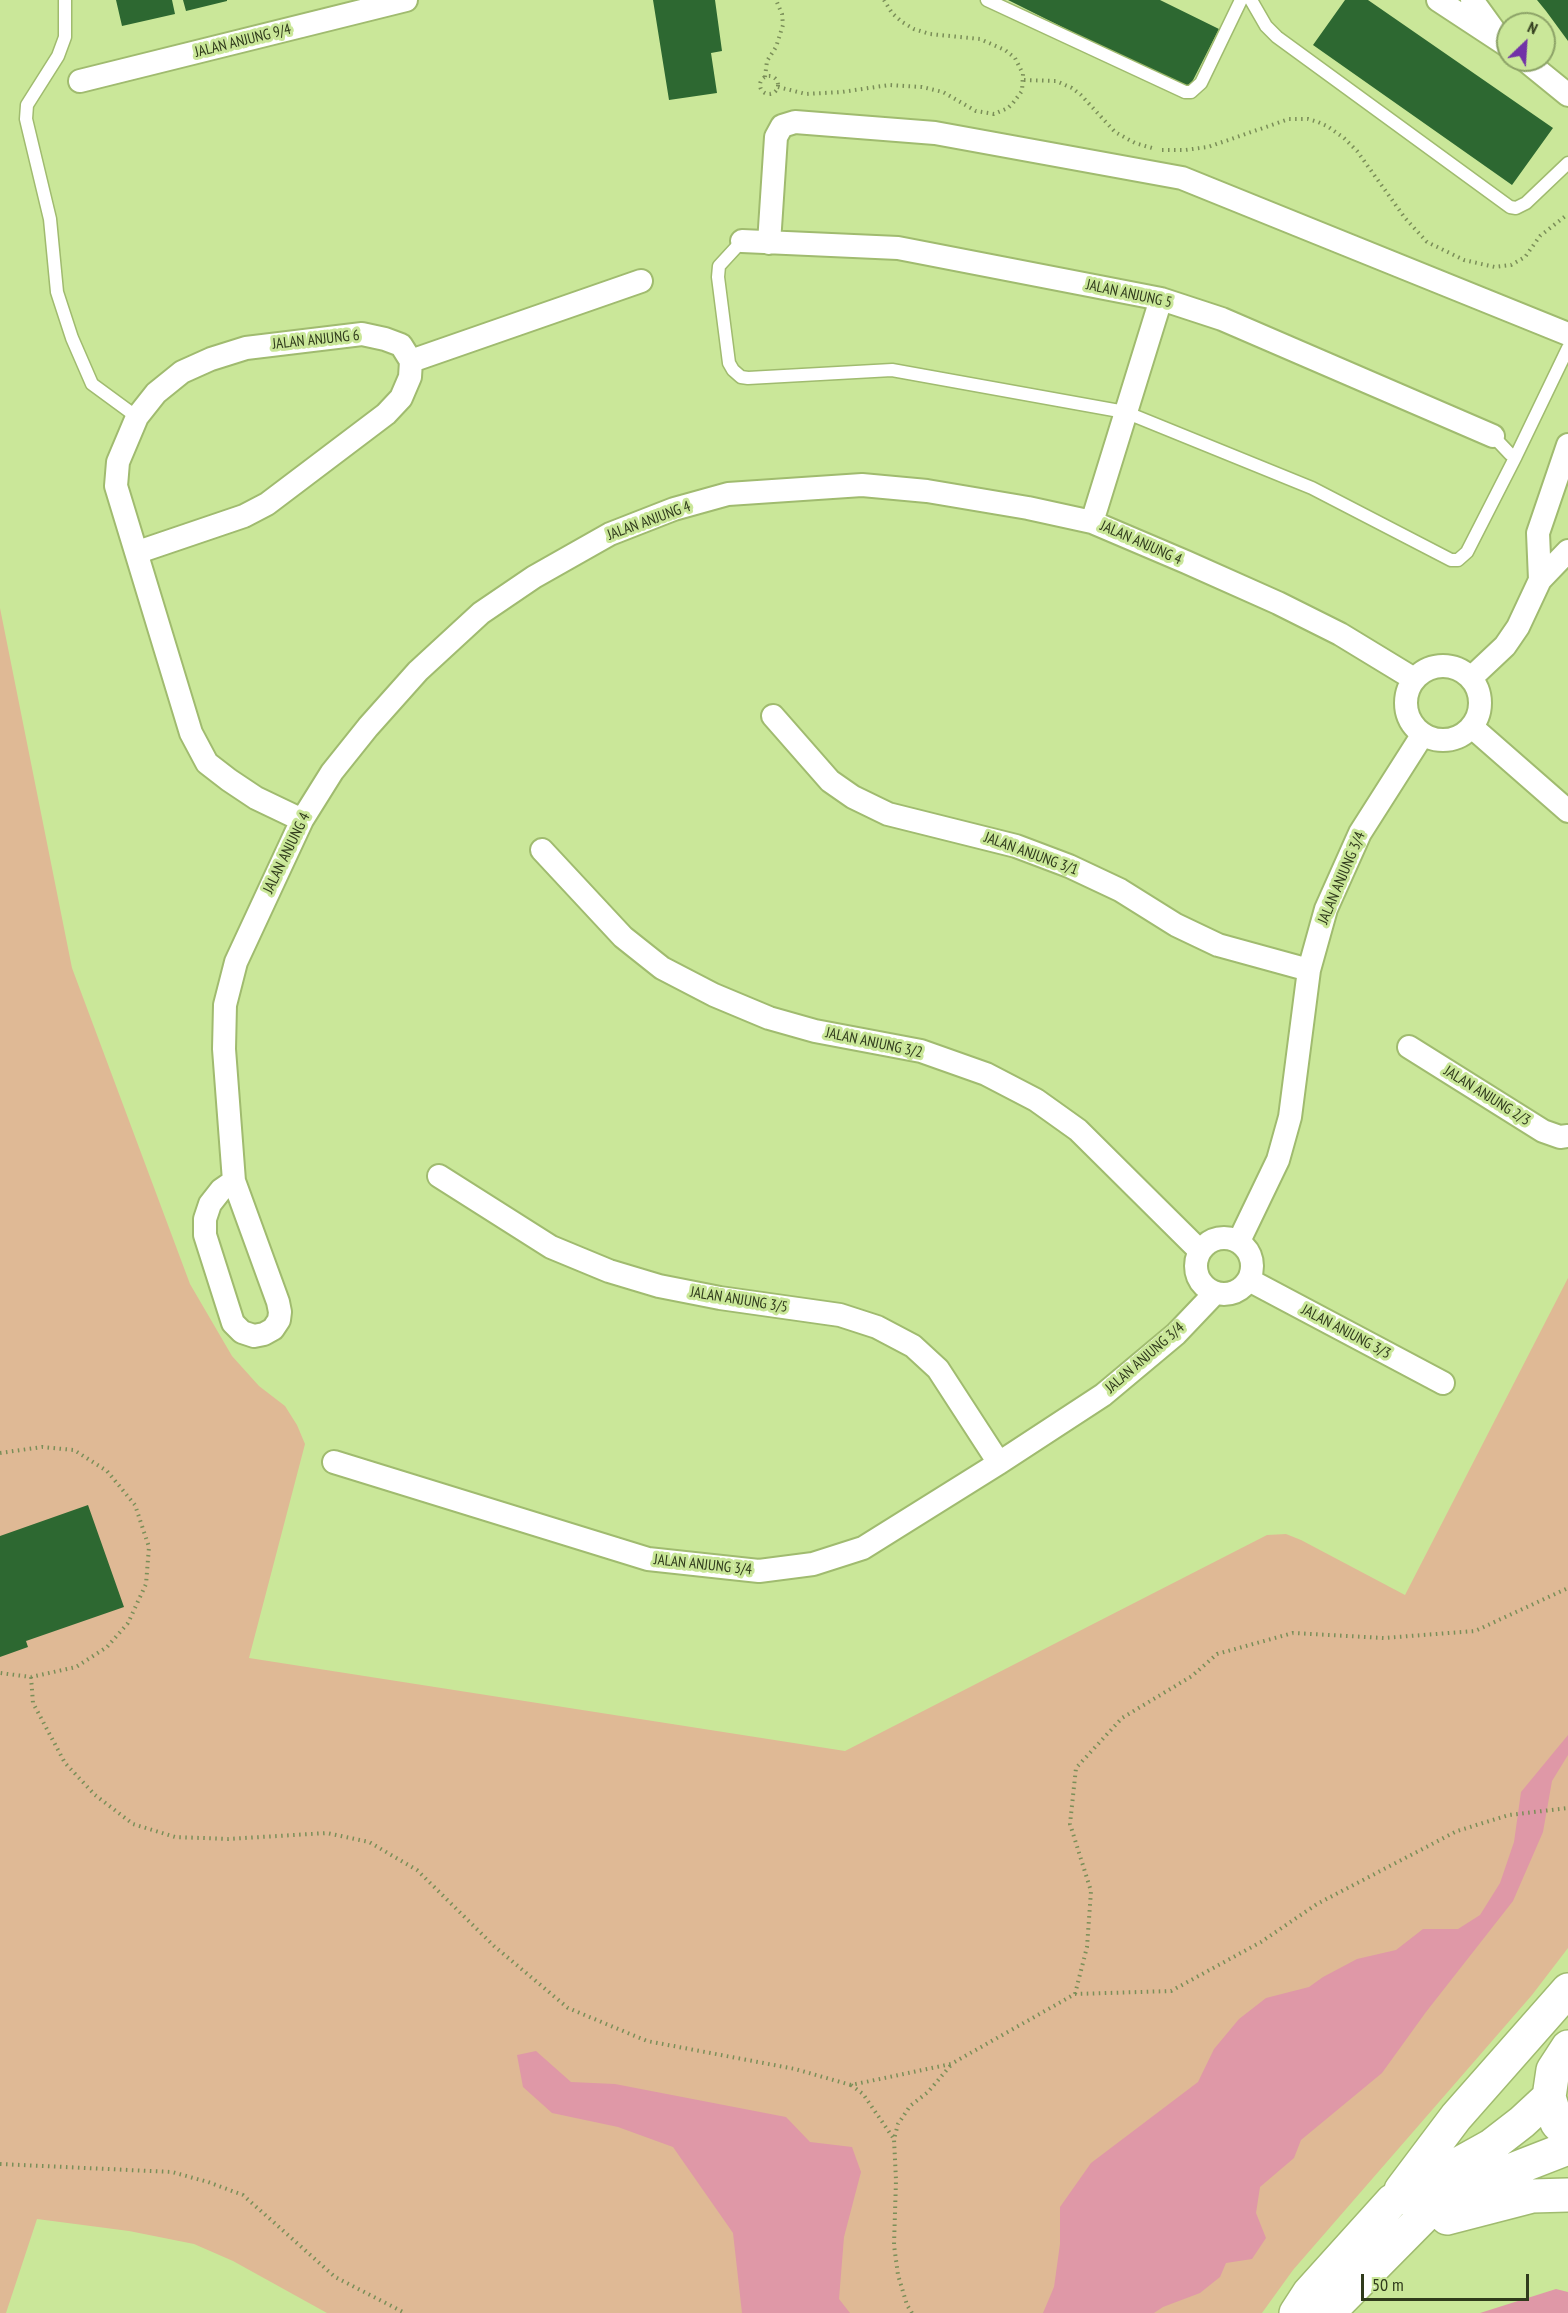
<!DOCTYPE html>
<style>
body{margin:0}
#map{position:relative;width:1568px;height:2313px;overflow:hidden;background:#cae799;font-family:"PT Sans Narrow",sans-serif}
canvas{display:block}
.north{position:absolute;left:1496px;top:12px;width:60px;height:60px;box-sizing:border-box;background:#cae799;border:2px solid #8ca267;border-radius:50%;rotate:25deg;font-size:16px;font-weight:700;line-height:24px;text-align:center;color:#303b1c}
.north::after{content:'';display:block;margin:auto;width:21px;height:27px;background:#7132a7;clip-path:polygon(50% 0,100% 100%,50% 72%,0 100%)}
.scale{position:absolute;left:1361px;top:2274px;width:168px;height:27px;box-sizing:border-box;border:3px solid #303b1c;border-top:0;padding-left:8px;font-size:18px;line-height:21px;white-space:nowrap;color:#303b1c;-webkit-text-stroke:4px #cae799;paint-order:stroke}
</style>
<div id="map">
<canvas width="1568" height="2313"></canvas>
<div class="north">N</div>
<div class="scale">50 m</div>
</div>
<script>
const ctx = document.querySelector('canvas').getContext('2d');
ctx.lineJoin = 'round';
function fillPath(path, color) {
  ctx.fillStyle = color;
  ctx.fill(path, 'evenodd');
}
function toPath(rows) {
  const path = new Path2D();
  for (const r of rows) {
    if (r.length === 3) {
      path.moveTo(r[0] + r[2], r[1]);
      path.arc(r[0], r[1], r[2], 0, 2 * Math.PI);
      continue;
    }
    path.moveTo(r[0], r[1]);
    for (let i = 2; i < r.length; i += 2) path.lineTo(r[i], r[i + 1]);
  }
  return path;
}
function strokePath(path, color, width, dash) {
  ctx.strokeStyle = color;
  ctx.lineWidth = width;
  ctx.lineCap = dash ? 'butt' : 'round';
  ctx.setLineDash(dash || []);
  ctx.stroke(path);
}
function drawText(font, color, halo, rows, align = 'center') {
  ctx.font = font + ' "PT Sans Narrow",sans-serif';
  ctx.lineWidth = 6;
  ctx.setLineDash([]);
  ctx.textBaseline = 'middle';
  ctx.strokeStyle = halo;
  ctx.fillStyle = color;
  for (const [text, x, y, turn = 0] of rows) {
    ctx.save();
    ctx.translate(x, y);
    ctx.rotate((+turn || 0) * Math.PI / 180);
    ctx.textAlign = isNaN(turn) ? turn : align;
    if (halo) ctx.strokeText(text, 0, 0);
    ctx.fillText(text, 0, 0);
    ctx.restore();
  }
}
const green = toPath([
 [0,608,72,968,190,1284,232,1356,259,1386,285,1406,297,1425,305,1444,249,1658,845,1751,1267,1535,1286,1534,1301,1540,1405,1595,1568,1278,1568,1948,1532,1995,1293,2270,1262,2313,327,2313,233,2261,194,2244,129,2231,37,2219,6,2313,0,2313]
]);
const water = toPath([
 [1568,1735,1568,1755,1552,1781,1543,1832,1513,1901,1426,2012,1382,2073,1301,2140,1294,2158,1260,2187,1256,2213,1266,2238,1252,2259,1226,2263,1220,2277,1200,2293,1163,2307,1154,2313,1043,2313,1054,2287,1060,2244,1060,2207,1091,2163,1198,2082,1214,2049,1239,2019,1266,1998,1309,1987,1323,1977,1357,1959,1396,1950,1423,1929,1458,1929,1480,1915,1500,1883,1514,1842,1521,1792],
 [536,2051,571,2082,615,2084,786,2117,810,2142,852,2147,861,2172,844,2237,839,2299,850,2313,742,2313,733,2233,673,2147,618,2127,552,2113,523,2087,517,2055],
 [1556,2289,1568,2292,1568,2313,1480,2313]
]);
const building = toPath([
 [116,0,172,0,175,14,122,26],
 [183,0,227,0,227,1,186,11],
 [653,0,715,0,722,51,711,53,717,93,669,100],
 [1008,0,1160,0,1219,29,1188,90],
 [1345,0,1368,0,1553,128,1512,185,1313,45],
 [1537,0,1568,0,1568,41,1546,11],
 [88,1505,124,1607,26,1641,28,1647,0,1657,0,1536]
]);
const path = toPath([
 [769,85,9],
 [765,77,767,61,776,47,783,25,782,14,776,0],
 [1024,80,1056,81,1072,88,1081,95,1115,132,1135,143,1152,148],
 [778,87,806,94,842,92,889,85,922,87,943,92,976,111,994,114,1008,108,1013,103,1022,91,1023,74,1015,58,1005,50,980,39,930,34,914,29,902,22,892,13,884,0],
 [1162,150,1185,150,1208,147,1289,119,1308,119,1318,122,1327,126,1344,138,1357,151,1405,218,1427,242,1464,260,1495,267,1511,265,1525,257,1540,236,1568,214],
 [0,1453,42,1447,74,1450,107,1471,135,1505,149,1547,146,1584,128,1623,107,1647,76,1667,31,1677,0,1673],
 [31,1677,33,1703,65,1763,95,1795,133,1824,175,1837,228,1839,327,1833,369,1842,417,1870,494,1946,568,2008,647,2041,795,2069,851,2085,951,2064,1075,1994,1171,1991,1261,1942,1317,1904,1457,1831,1509,1815,1568,1808],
 [1075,1994,1087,1947,1091,1891,1070,1824,1076,1768,1122,1718,1192,1676,1217,1654,1293,1633,1384,1638,1475,1631,1568,1588],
 [851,2085,863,2094,894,2139],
 [0,2164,172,2172,208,2182,243,2195,335,2277,405,2313],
 [912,2313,907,2305,898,2275,894,2245,896,2180,894,2139,898,2124,910,2106,928,2092,951,2065]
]);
const lane = toPath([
 [65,0,65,37,58,56,27,105,26,119,50,219,57,292,72,338,92,384,137,417],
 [987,0,1185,92,1191,92,1201,83,1241,0],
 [1251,0,1266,26,1277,37,1510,207,1516,208,1526,203,1568,163],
 [742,241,719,266,718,277,729,363,733,370,741,377,748,378,892,370,1125,412,1312,488,1451,560,1458,560,1467,552,1516,456,1510,454,1493,436],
 [1516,456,1568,348]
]);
const street = toPath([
 [1438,0,1508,46],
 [1472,0,1493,29],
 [1525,60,1568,95],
 [80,81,406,0],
 [742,241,898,248,1161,299,1222,319,1493,436],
 [769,243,776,137,782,126,795,122,935,133,1182,178,1568,334],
 [411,361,641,281],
 [1092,522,1161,299],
 [138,552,244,516,267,504,386,414,401,398,410,377,411,361,401,345,385,339,362,334,246,348,211,359,182,372,156,393,137,417,118,462,116,486,191,733,207,763,229,780,256,798,302,820],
 [1540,580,1538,533,1568,445],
 [1443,703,37],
 [1471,678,1505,646,1518,627,1540,580,1568,551],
 [773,716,830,781,853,797,888,814,1016,846,1069,866,1120,890,1176,925,1218,945,1309,970],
 [1472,727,1568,811],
 [542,850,623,937,662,968,714,995,769,1018,815,1031,921,1051,986,1074,1036,1100,1078,1130,1200,1251],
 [1409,1047,1543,1131,1560,1137,1568,1136],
 [439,1176,551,1247,609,1271,659,1286,720,1298,840,1315,877,1327,913,1346,938,1369,999,1463],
 [234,1181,221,1190,210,1204,205,1219,205,1235,233,1323,242,1332,254,1336,264,1334,273,1329,279,1320,280,1312,278,1302,234,1181,224,1049,225,1005,236,962,302,820,332,772,368,727,418,671,481,613,534,577,610,534,674,509,728,494,862,485,927,491,1028,508,1092,522,1186,562,1278,603,1340,634,1414,679],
 [1224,1266,28],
 [1239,1241,1278,1160,1290,1117,1309,970,1326,909,1360,833,1423,734],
 [1249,1280,1443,1383],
 [334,1462,648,1559,759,1571,813,1564,863,1548,999,1463,1103,1395,1176,1334,1215,1293]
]);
const secondary = toPath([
 [1568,2047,1553,2070,1549,2097,1557,2123,1568,2134],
 [1401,2190,1456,2117,1568,1990],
 [1447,2218,1532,2196,1568,2195],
 [1296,2313,1309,2293,1392,2201,1491,2146,1522,2122,1549,2097],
 [1328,2313,1428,2212,1509,2171,1568,2148]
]);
const streetNames = [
 ["JALAN ANJUNG 9/4",243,41,-14],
 ["JALAN ANJUNG 5",1129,294,12],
 ["JALAN ANJUNG 6",316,340,-6],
 ["JALAN ANJUNG 4",649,521,-20],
 ["JALAN ANJUNG 4",1141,543,24],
 ["JALAN ANJUNG 4",287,853,-64],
 ["JALAN ANJUNG 3/1",1031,854,20],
 ["JALAN ANJUNG 3/4",1342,878,-67],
 ["JALAN ANJUNG 3/2",874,1043,12],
 ["JALAN ANJUNG 2/3",1487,1096,32],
 ["JALAN ANJUNG 3/5",739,1300,9],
 ["JALAN ANJUNG 3/3",1346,1332,28],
 ["JALAN ANJUNG 3/4",1145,1358,-41],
 ["JALAN ANJUNG 3/4",703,1565,6]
];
fillPath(green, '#dfb995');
fillPath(water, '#df98a7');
fillPath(building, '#2d6831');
strokePath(lane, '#a0bb6f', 15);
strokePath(street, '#a0bb6f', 26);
strokePath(secondary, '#a0bb6f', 36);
strokePath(path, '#7a8e58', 4, [1.5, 4.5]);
strokePath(lane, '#fff', 12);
strokePath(street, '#fff', 22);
strokePath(secondary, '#fff', 33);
drawText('15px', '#303b1c', '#cae799', streetNames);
</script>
